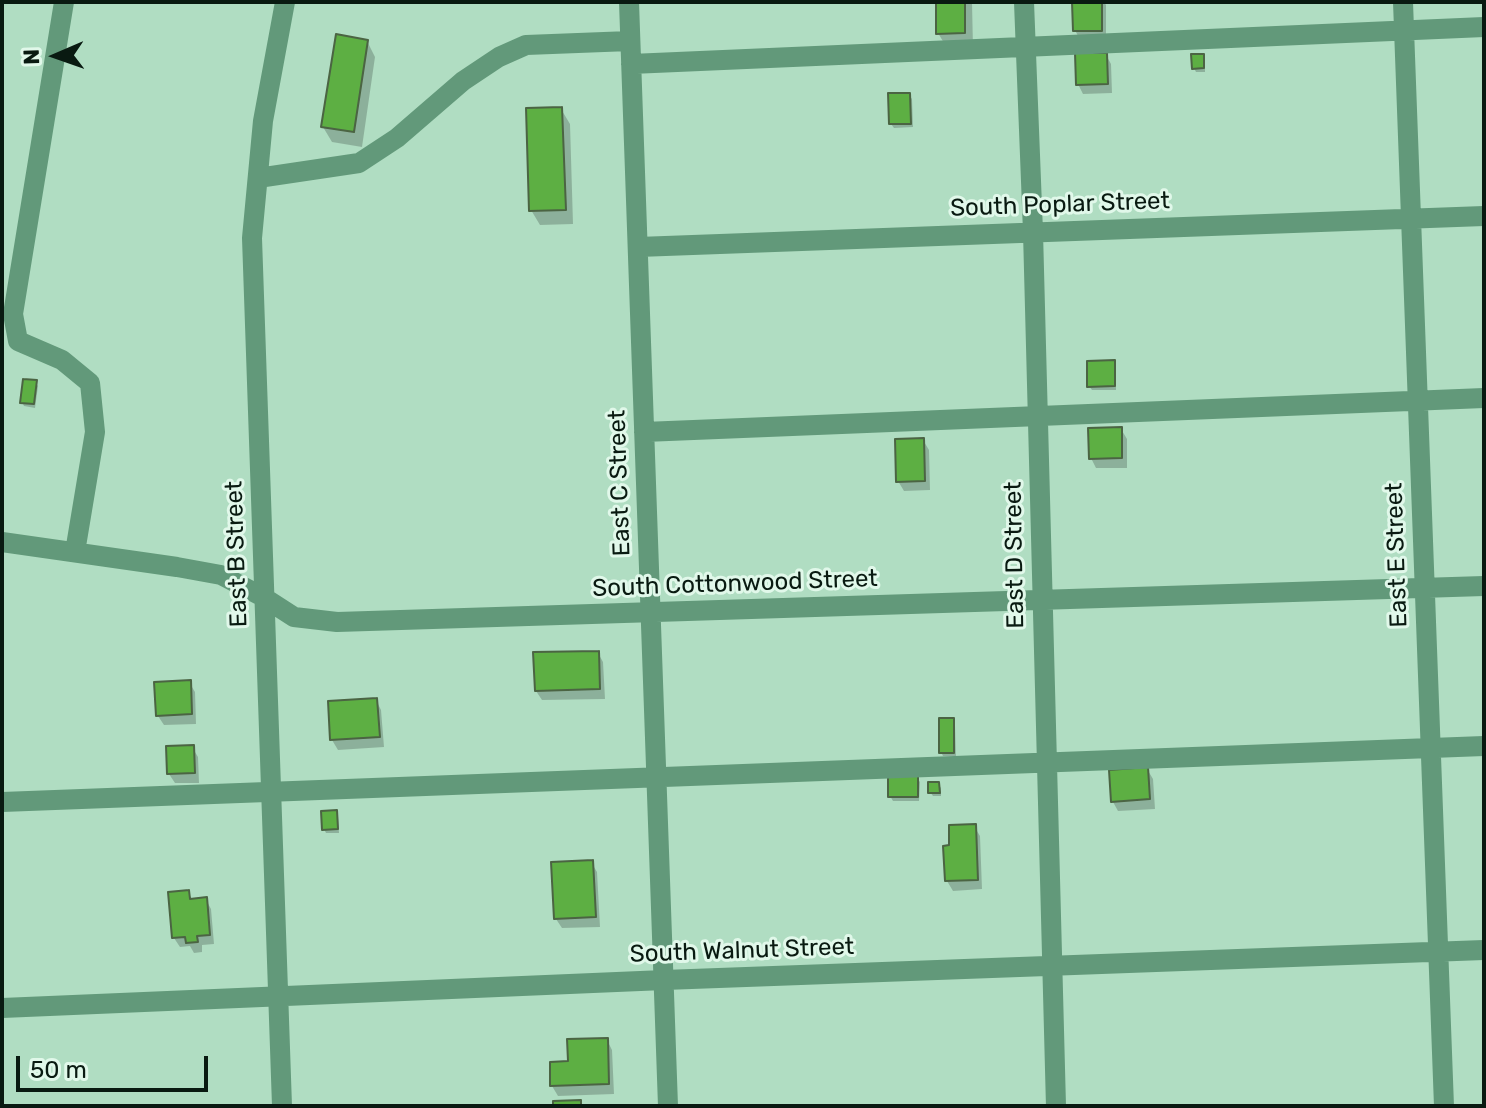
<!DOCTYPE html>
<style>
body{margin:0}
#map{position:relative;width:1486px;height:1108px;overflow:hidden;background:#b0ddc2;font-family:Rubik,sans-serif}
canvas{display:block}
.frame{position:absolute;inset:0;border:4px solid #091a11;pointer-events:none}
.north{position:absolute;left:16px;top:16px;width:80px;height:80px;-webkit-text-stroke:6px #e1f8ea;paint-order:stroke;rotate:268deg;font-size:22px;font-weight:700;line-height:32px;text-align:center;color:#091a11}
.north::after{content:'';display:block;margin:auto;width:28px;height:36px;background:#091a11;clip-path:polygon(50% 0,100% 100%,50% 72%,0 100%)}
.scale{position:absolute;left:16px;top:1056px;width:192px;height:36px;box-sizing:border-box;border:4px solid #091a11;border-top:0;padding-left:10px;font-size:24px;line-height:28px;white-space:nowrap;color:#091a11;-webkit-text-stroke:6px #e1f8ea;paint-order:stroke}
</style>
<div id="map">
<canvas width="1486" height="1108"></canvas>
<div class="frame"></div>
<div class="north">N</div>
<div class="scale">50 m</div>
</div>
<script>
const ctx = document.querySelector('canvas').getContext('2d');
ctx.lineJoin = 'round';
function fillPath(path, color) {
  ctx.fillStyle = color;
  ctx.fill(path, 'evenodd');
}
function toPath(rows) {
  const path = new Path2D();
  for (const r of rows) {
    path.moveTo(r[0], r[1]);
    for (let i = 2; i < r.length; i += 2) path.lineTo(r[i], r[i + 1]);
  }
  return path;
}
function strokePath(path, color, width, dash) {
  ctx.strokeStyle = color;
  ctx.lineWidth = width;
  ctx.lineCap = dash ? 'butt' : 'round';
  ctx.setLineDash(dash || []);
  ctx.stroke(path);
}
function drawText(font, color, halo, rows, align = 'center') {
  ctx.font = font + ' Rubik,sans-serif';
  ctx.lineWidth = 6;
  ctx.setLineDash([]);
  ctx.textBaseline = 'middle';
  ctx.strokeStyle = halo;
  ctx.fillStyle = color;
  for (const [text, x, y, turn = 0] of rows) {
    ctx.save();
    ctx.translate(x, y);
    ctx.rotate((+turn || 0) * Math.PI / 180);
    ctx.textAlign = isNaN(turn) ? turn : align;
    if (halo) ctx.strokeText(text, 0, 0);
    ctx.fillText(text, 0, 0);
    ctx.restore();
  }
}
const shadow = toPath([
 [938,2,972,2,973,48,947,48,938,33],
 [1074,2,1104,2,1106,5,1106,40,1080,40,1075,30],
 [367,41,375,57,362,147,332,142,323,127],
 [1106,55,1111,64,1112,93,1083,94,1078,84],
 [1203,56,1205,60,1205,72,1196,72,1194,68],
 [909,95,912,99,913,127,894,128,891,124],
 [561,109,570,124,573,224,540,225,531,210],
 [1114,362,1116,366,1116,390,1092,390,1089,386],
 [35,382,38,386,35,408,24,406,22,402],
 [1121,429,1127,439,1127,468,1096,468,1091,458],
 [923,440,929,450,930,490,904,491,898,481],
 [598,653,603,662,605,699,542,700,536,691],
 [189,682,195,692,196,724,164,725,158,716],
 [376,700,381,710,384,747,338,750,332,740,330,703],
 [953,720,955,725,956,756,943,756,941,752],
 [192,747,198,757,199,783,175,783,169,774],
 [1147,769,1153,779,1155,809,1118,811,1113,802],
 [917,778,920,782,919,801,893,801,890,796],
 [938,784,941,788,941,796,933,796,930,792],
 [336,812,338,816,339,833,326,833,324,829],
 [974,826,980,836,982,889,953,891,947,881,951,847],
 [591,862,597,872,600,927,562,928,556,919],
 [188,892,193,901,206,900,211,909,214,944,202,945,202,952,194,953,190,946,180,947,174,938],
 [607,1040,612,1050,614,1094,558,1096,552,1086]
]);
const building = toPath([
 [936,2,965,2,965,33,936,34,936,2],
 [1072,2,1102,2,1102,31,1073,31,1072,2],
 [336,34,368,40,354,132,321,127,336,34],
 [1075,53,1107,53,1108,84,1076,85,1075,53],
 [1191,54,1204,54,1204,68,1192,69,1191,54],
 [888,93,910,93,911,124,889,124,888,93],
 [562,107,566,210,529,211,526,108,562,107],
 [1115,360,1115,386,1087,387,1087,361,1115,360],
 [23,379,37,380,34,404,20,403,23,379],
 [1122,427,1122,458,1089,459,1088,428,1122,427],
 [924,438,925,481,896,482,895,439,924,438],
 [599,651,600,689,535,691,533,652,599,651],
 [191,680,192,714,156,716,154,682,191,680],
 [377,698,380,737,330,740,328,701,377,698],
 [939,718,954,718,954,753,939,753,939,718],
 [194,745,195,773,167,774,166,746,194,745],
 [1148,767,1150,799,1111,802,1109,770,1148,767],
 [888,776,918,776,918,797,888,797,888,776],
 [928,782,939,782,940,793,928,793,928,782],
 [337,810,338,829,322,830,321,811,337,810],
 [976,824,978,880,945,881,943,846,949,845,949,825,976,824],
 [593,860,596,917,554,919,551,862,593,860],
 [189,890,190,899,207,897,210,935,197,936,198,942,186,943,185,937,172,938,168,892,189,890],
 [608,1038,609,1084,550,1086,550,1062,568,1061,567,1039,608,1038],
 [581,1100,581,1106,553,1106,553,1101,581,1100]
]);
const minor = toPath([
 [64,2,13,314,18,341,62,360,90,383,95,432,75,552],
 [629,2,668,1106],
 [1024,2,1033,232,1056,1106],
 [1403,2,1444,1106],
 [631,64,1484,27],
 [258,178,359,163,397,138,463,81,499,57,526,45,630,41],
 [638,247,1484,216],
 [644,432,1484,398],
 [2,542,177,567,221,575,263,597,294,617,337,622,1484,586],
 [2,802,1484,746],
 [2,1008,664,980,1484,950],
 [282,1106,252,238,263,121,285,2]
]);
const streetNames = [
 ["South Poplar Street",1060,205,-2],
 ["East C Street",620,483,-92],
 ["East B Street",237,554,-92],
 ["East D Street",1015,555,-91],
 ["East E Street",1397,555,-92],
 ["South Cottonwood Street",735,584,-2],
 ["South Walnut Street",742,951,-2]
];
fillPath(shadow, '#0003');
fillPath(building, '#5daf43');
strokePath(building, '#4b6443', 2);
strokePath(minor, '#62997a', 20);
drawText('24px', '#091a11', '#e1f8ea', streetNames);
</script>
